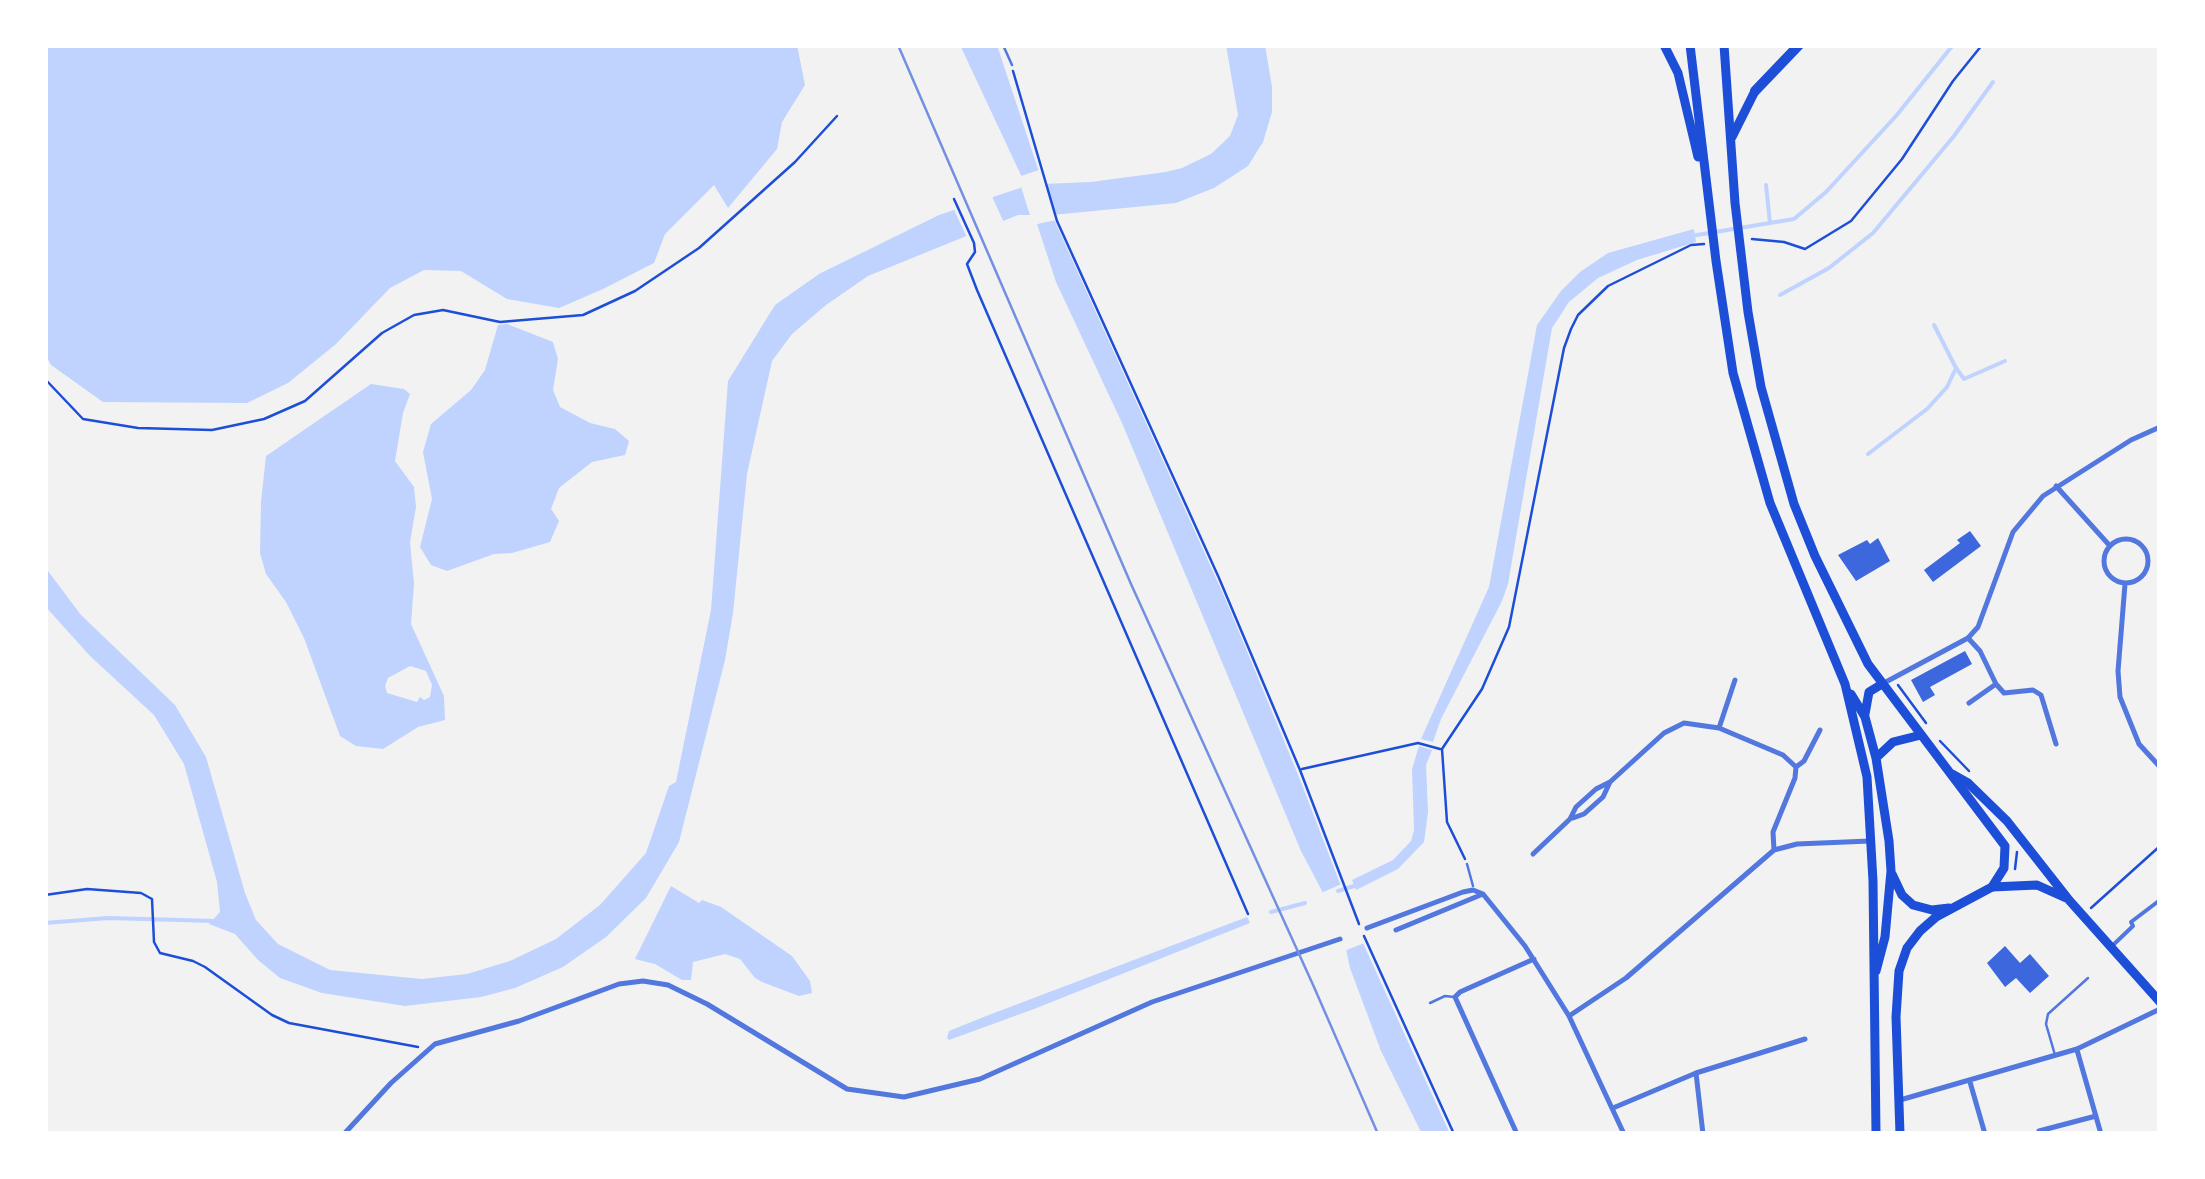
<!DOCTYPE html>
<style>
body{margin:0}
#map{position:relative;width:2205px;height:1179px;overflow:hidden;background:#f2f2f2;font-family:Signika,sans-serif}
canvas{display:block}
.frame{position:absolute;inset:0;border:48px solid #fff;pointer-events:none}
</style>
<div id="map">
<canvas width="2205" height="1179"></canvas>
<div class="frame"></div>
</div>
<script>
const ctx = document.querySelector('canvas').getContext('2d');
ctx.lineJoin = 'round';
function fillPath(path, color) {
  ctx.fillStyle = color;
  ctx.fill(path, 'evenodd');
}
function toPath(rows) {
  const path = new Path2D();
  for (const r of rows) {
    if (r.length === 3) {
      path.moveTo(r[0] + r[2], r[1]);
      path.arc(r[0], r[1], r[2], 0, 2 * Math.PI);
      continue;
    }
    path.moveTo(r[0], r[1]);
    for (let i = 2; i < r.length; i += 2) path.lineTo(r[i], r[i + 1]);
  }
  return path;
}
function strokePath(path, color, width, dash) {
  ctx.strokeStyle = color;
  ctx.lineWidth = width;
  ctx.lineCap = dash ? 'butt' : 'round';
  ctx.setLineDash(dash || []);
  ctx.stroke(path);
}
const water = toPath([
 [45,45,797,45,805,85,782,122,777,149,728,208,714,185,665,234,654,263,603,289,559,308,507,299,461,271,424,270,390,288,336,344,288,383,247,403,103,402,51,365,45,354],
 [960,45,997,45,1043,184,1091,182,1166,172,1182,168,1211,154,1230,136,1238,115,1226,45,1265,45,1272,87,1272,112,1263,142,1248,166,1214,188,1176,203,1052,215,1225,598,1299,777,1363,943,1450,1134,1422,1134,1381,1051,1350,968,1342,929,1301,851,1122,423,1056,282,1034,215,1018,215,868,276,826,305,792,334,772,361,747,474,733,613,725,660,679,842,646,898,606,937,563,967,515,988,481,997,405,1006,322,993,280,978,258,960,235,934,209,924,220,912,217,882,184,764,154,715,90,656,45,606,45,567,81,615,175,705,206,757,245,893,256,920,278,944,330,970,422,979,467,974,510,961,556,939,600,905,646,853,669,786,676,782,711,610,728,381,775,305,819,274,939,215,1026,186],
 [1694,229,1696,242,1637,260,1598,278,1569,302,1552,328,1508,584,1502,601,1441,719,1433,742,1421,739,1489,587,1537,325,1561,291,1580,272,1608,253],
 [507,324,553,342,558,359,553,390,560,407,590,423,615,429,629,441,625,455,592,462,559,488,551,509,559,521,550,542,512,553,494,554,447,571,431,565,420,547,432,499,423,452,431,424,471,390,485,370,498,325],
 [371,384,404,389,410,394,403,413,395,461,414,487,416,507,410,542,414,584,411,624,444,696,445,720,418,727,383,749,356,746,340,736,304,638,286,602,266,574,260,553,261,502,266,456],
 [410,666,426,671,432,685,430,697,424,700,420,697,417,702,387,693,385,686,388,678],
 [1419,746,1432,750,1426,765,1428,812,1424,842,1398,869,1356,890,1352,880,1393,860,1411,841,1414,830,1412,769],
 [671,886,699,903,702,900,721,907,792,956,810,981,812,993,799,996,762,982,755,978,740,959,725,954,693,962,691,980,682,980,655,964,635,959],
 [1247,917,1250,923,1034,1009,949,1040,947,1038,949,1031,981,1018]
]);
const pier = toPath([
 [1042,169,1056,220,1033,225,1018,177],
 [990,192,1005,225,968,240,952,205],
 [1344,883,1367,942,1344,951,1321,893]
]);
const stream = toPath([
 [1766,185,1770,223],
 [1691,236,1794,219,1826,192,1896,116,1953,45],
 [1780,295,1829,268,1873,233,1954,136,1993,82],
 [1956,368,1964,379,2005,361],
 [1868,454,1927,409,1947,387,1956,368,1934,325],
 [1338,891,1357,885],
 [1271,912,1305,903],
 [45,923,108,918,215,921]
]);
const building = toPath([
 [1970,531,1981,546,1933,582,1924,570,1960,543,1957,540],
 [1878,538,1890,561,1856,581,1838,555,1867,540,1870,544],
 [1965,651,1972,664,1930,687,1935,695,1923,702,1911,680],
 [2005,946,2020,963,2030,954,2049,976,2030,993,2016,978,2005,987,1987,963]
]);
const path = toPath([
 [1013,71,1057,221,1219,578,1300,770,1359,924],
 [954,199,974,243,975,252,967,264,977,290,1248,914],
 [1752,239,1784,242,1805,249,1851,221,1902,159,1953,81,1982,45],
 [45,379,83,419,138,428,212,430,264,419,305,401,382,333,414,315,443,310,500,322,583,315,635,291,699,248,795,162,837,116],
 [1898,685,1926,723],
 [1940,741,1969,771],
 [1302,769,1418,743,1440,749],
 [1465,859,1447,822,1442,749,1482,689,1509,627,1564,348,1571,329,1578,315,1608,286,1691,245,1704,244],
 [2015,869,2017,852],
 [45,895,87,889,141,893,152,899,154,942,160,953,193,961,205,967,272,1015,289,1023,418,1047],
 [2091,908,2160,846],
 [1364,936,1454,1134]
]);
const service = toPath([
 [1003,45,1012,65],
 [1467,864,1473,886],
 [1430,1003,1445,996,1454,997],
 [2055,1055,2046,1024,2048,1014,2088,978]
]);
const pedestrian = toPath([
 [2111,947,2133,926,2131,922,2160,900]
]);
const minor = toPath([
 [2056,486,2110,546],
 [2126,561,22],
 [2125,584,2118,671,2120,697,2139,744,2160,767],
 [1968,638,1980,651,1996,684,2004,693,2033,690,2041,695,2056,744],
 [1882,684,1968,638,1978,627,2013,532,2043,496,2131,440,2160,427],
 [1969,703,1996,684],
 [1719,728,1735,680],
 [1573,818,1584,814,1603,797,1610,782],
 [1774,850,1773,832,1795,778,1796,767,1804,761,1820,730],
 [1533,854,1570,819,1576,807,1596,789,1610,782,1664,733,1684,723,1719,728,1783,755,1796,767],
 [1367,928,1463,892,1473,890,1483,894,1525,946,1569,1016,1624,1134],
 [1396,930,1483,894],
 [1569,1016,1626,978,1774,850,1797,844,1870,841],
 [2077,1050,2101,1134],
 [1696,1073,1703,1134],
 [1970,1082,1985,1134],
 [1900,1100,2077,1049,2160,1009],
 [1613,1108,1696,1073,1805,1039],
 [2039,1131,2096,1116],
 [344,1134,391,1083,435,1044,519,1021,619,984,643,981,668,985,707,1004,847,1089,904,1097,980,1079,1152,1002,1340,939],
 [1517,1134,1455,997,1460,992,1534,959]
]);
const primary = toPath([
 [1952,774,1968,783,2007,821,2069,900,2160,1002],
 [1992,887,2037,885,2066,898]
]);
const trunk = toPath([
 [1664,45,1678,73,1698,157],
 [1690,45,1716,261,1733,373,1770,503,1845,684,1867,777,1873,881,1876,1134],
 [1724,45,1735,203,1748,312,1761,387,1794,504,1815,556,1868,664,2005,846,2004,868,1992,887,1936,917,1920,931,1907,948,1899,971,1896,1017,1900,1134],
 [1732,137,1755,91],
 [1851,694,1865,717,1876,758,1889,841,1891,871,1885,937,1876,971],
 [1865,714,1869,692,1882,684],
 [1876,758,1893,742,1921,735],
 [1892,874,1902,895,1913,905,1932,910,1949,908]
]);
const motorway = toPath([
 [1755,91,1799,45]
]);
const tram = toPath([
 [898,45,1131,584,1314,987,1378,1134]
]);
fillPath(water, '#bfd3fe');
fillPath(pier, '#f2f2f2');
strokePath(stream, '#bfd3fe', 4);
fillPath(building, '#3d67dc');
strokePath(path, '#1d4ed8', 2.5);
strokePath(service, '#5277de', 2.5);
strokePath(pedestrian, '#5277de', 4);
strokePath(minor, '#5277de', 5);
strokePath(primary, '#1d4ed8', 9);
strokePath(trunk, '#1d4ed8', 9);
strokePath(motorway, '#1d4ed8', 10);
strokePath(tram, '#7290e2', 2.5);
</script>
